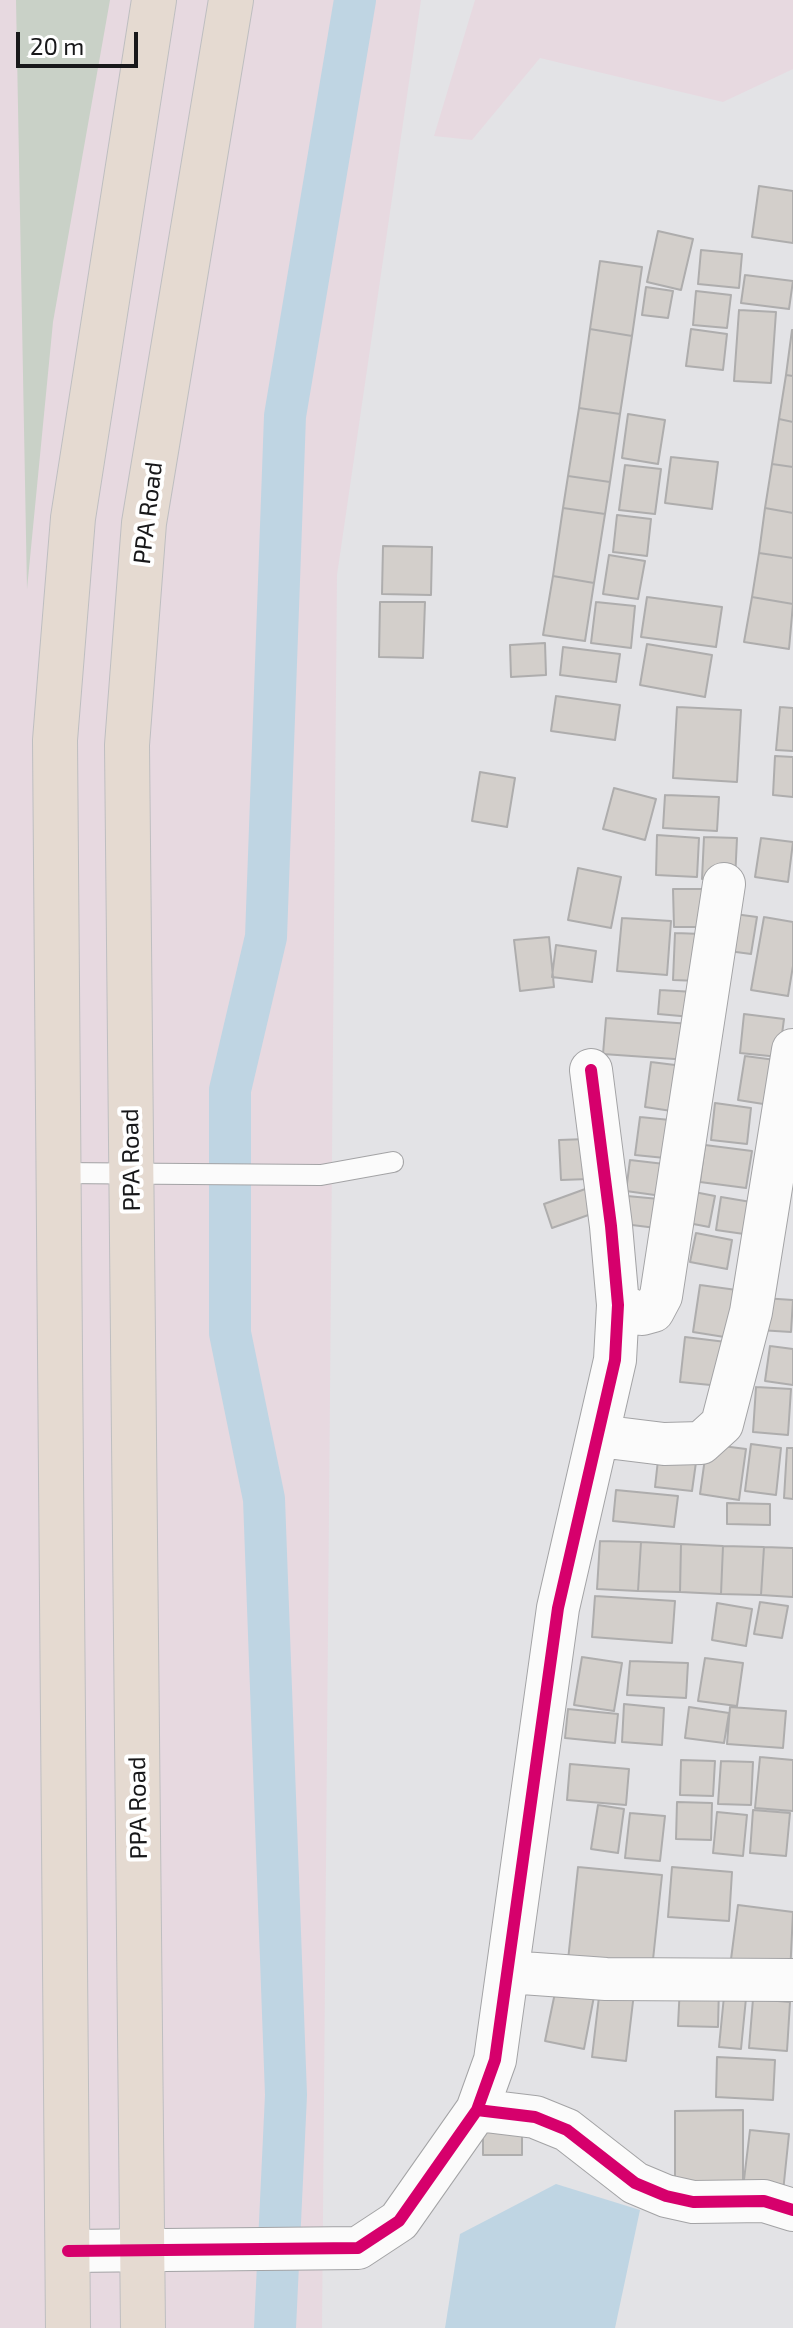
<!DOCTYPE html>
<style>
body{margin:0}
#map{position:relative;width:793px;height:2328px;overflow:hidden;background:#e3e3e6;font-family:"Exo 2",sans-serif}
canvas{display:block}
.scale{position:absolute;left:16px;top:32px;width:122px;height:36px;box-sizing:border-box;border:4px solid #18181a;border-top:0;padding-left:10px;font-size:24px;line-height:28px;white-space:nowrap;color:#18181a;-webkit-text-stroke:6px #fff;paint-order:stroke}
</style>
<div id="map">
<canvas width="793" height="2328"></canvas>
<div class="scale">20 m</div>
</div>
<script>
const ctx = document.querySelector('canvas').getContext('2d');
ctx.lineJoin = 'round';
function fillPath(path, color) {
  ctx.fillStyle = color;
  ctx.fill(path, 'evenodd');
}
function toPath(rows) {
  const path = new Path2D();
  for (const r of rows) {
    path.moveTo(r[0], r[1]);
    for (let i = 2; i < r.length; i += 2) path.lineTo(r[i], r[i + 1]);
  }
  return path;
}
function strokePath(path, color, width, dash) {
  ctx.strokeStyle = color;
  ctx.lineWidth = width;
  ctx.lineCap = dash ? 'butt' : 'round';
  ctx.setLineDash(dash || []);
  ctx.stroke(path);
}
function drawText(font, color, halo, rows, align = 'center') {
  ctx.font = font + ' "Exo 2",sans-serif';
  ctx.lineWidth = 8;
  ctx.setLineDash([]);
  ctx.textBaseline = 'middle';
  ctx.strokeStyle = halo;
  ctx.fillStyle = color;
  for (const [text, x, y, turn = 0] of rows) {
    ctx.save();
    ctx.translate(x, y);
    ctx.rotate((+turn || 0) * Math.PI / 180);
    ctx.textAlign = isNaN(turn) ? turn : align;
    if (halo) ctx.strokeText(text, 0, 0);
    ctx.fillText(text, 0, 0);
    ctx.restore();
  }
}
const industrial = toPath([
 [0,0,421,0,337,575,322,2328,0,2328],
 [475,0,793,0,793,69,723,102,540,58,472,140,434,136]
]);
const green = toPath([
 [16,0,110,0,53,322,27,589]
]);
const water = toPath([
 [556,2184,640,2210,615,2328,445,2328,460,2234]
]);
const canal = toPath([
 [275,2328,286,2095,264,1499,230,1333,230,1090,266,937,285,416,355,0]
]);
const building = toPath([
 [759,186,793,191,793,243,752,237,759,186],
 [658,231,693,239,681,290,647,282,658,231],
 [701,250,742,254,739,288,698,284,701,250],
 [600,261,642,267,632,336,590,329,600,261],
 [745,275,793,281,789,309,741,303,745,275],
 [646,287,673,291,668,318,642,315,646,287],
 [696,291,731,295,727,328,693,325,696,291],
 [739,310,776,312,771,383,734,381,739,310],
 [590,329,632,336,620,414,579,408,590,329],
 [691,329,727,334,723,370,686,366,691,329],
 [792,330,793,330,793,376,786,375,792,330],
 [786,375,793,376,793,422,779,419,786,375],
 [579,408,620,414,610,482,568,476,579,408],
 [628,414,665,420,658,464,622,458,628,414],
 [779,419,793,422,793,467,772,464,779,419],
 [671,457,718,462,712,509,665,503,671,457],
 [772,464,793,467,793,513,765,508,772,464],
 [625,465,661,469,655,514,619,510,625,465],
 [568,476,610,482,605,514,563,508,568,476],
 [563,508,605,514,594,583,553,576,563,508],
 [765,508,793,513,793,558,759,553,765,508],
 [617,515,651,519,647,556,613,552,617,515],
 [383,546,432,547,431,595,382,594,383,546],
 [759,553,793,558,793,604,752,597,759,553],
 [609,555,645,561,638,599,603,594,609,555],
 [553,576,594,583,585,641,543,635,553,576],
 [647,597,722,607,716,647,641,637,647,597],
 [752,597,793,604,789,649,744,642,752,597],
 [380,602,425,602,423,658,379,657,380,602],
 [596,602,635,606,631,648,591,643,596,602],
 [545,643,546,675,511,677,510,645,545,643],
 [647,644,712,655,705,697,640,685,647,644],
 [563,647,620,654,616,682,560,675,563,647],
 [556,696,620,705,615,740,551,731,556,696],
 [677,707,741,710,737,782,673,778,677,707],
 [780,707,793,708,793,751,776,750,780,707],
 [775,756,793,757,793,797,773,795,775,756],
 [480,772,515,778,507,827,472,821,480,772],
 [614,788,656,799,645,840,603,829,614,788],
 [665,795,719,797,717,831,663,828,665,795],
 [657,835,699,838,697,877,656,875,657,835],
 [704,837,737,838,735,880,702,879,704,837],
 [761,838,793,842,788,882,755,877,761,838],
 [578,868,621,877,611,928,568,920,578,868],
 [673,889,708,889,709,927,674,927,673,889],
 [727,913,757,917,751,954,721,950,727,913],
 [764,917,793,922,793,966,788,996,751,990,764,917],
 [622,918,671,921,667,975,617,971,622,918],
 [675,933,702,934,699,981,673,980,675,933],
 [549,937,554,987,520,991,514,940,549,937],
 [556,945,596,951,592,982,552,977,556,945],
 [660,990,694,992,692,1017,658,1014,660,990],
 [744,1014,784,1019,779,1057,740,1053,744,1014],
 [606,1018,691,1024,689,1060,603,1054,606,1018],
 [745,1056,783,1061,776,1106,738,1100,745,1056],
 [651,1062,691,1067,685,1113,645,1107,651,1062],
 [715,1103,751,1108,747,1144,711,1140,715,1103],
 [640,1117,680,1121,675,1159,635,1155,640,1117],
 [587,1139,589,1179,561,1180,559,1140,587,1139],
 [705,1145,752,1151,746,1188,700,1182,705,1145],
 [630,1160,673,1165,669,1197,626,1191,630,1160],
 [599,1184,608,1208,552,1228,544,1204,599,1184],
 [689,1191,715,1196,709,1227,683,1222,689,1191],
 [627,1196,659,1199,656,1228,624,1224,627,1196],
 [721,1197,763,1204,758,1236,716,1230,721,1197],
 [696,1233,732,1240,727,1269,690,1262,696,1233],
 [700,1285,744,1291,737,1339,693,1332,700,1285],
 [763,1298,793,1300,791,1332,759,1330,763,1298],
 [685,1337,726,1342,721,1386,680,1382,685,1337],
 [770,1346,793,1349,793,1385,765,1381,770,1346],
 [756,1387,791,1389,788,1435,753,1432,756,1387],
 [707,1444,746,1449,739,1500,700,1494,707,1444],
 [751,1444,781,1448,776,1495,745,1491,751,1444],
 [787,1448,793,1448,793,1499,784,1498,787,1448],
 [659,1451,697,1455,692,1491,655,1487,659,1451],
 [616,1490,678,1496,674,1527,613,1521,616,1490],
 [727,1503,770,1504,770,1525,727,1524,727,1503],
 [600,1541,641,1542,638,1591,597,1589,600,1541],
 [641,1542,681,1544,680,1592,638,1591,641,1542],
 [681,1544,723,1546,721,1594,680,1592,681,1544],
 [723,1546,764,1547,761,1595,721,1594,723,1546],
 [764,1547,793,1548,793,1597,761,1595,764,1547],
 [595,1596,675,1601,672,1643,592,1637,595,1596],
 [760,1602,788,1606,782,1638,754,1634,760,1602],
 [717,1603,752,1609,746,1646,712,1640,717,1603],
 [582,1657,622,1663,614,1711,574,1705,582,1657],
 [705,1658,743,1663,737,1706,698,1701,705,1658],
 [630,1661,688,1663,686,1698,627,1695,630,1661],
 [624,1704,664,1708,662,1745,622,1742,624,1704],
 [689,1707,729,1713,724,1743,685,1738,689,1707],
 [730,1707,786,1711,783,1748,727,1744,730,1707],
 [568,1709,618,1714,615,1743,565,1738,568,1709],
 [760,1757,793,1760,793,1811,755,1808,760,1757],
 [681,1760,715,1761,713,1796,680,1795,681,1760],
 [721,1761,753,1762,751,1805,718,1804,721,1761],
 [570,1764,629,1769,626,1805,567,1800,570,1764],
 [677,1802,712,1803,711,1840,676,1839,677,1802],
 [598,1805,624,1809,618,1853,591,1849,598,1805],
 [753,1810,790,1813,786,1856,750,1853,753,1810],
 [717,1812,747,1815,743,1856,713,1853,717,1812],
 [630,1813,665,1816,660,1861,625,1858,630,1813],
 [578,1867,662,1875,652,1969,568,1960,578,1867],
 [672,1867,732,1872,729,1921,668,1917,672,1867],
 [738,1905,793,1912,790,1975,730,1967,738,1905],
 [557,1983,595,1991,584,2049,545,2041,557,1983],
 [680,1985,719,1987,718,2027,678,2026,680,1985],
 [725,1986,747,1988,741,2049,719,2047,725,1986],
 [600,1988,634,1993,626,2061,592,2057,600,1988],
 [753,1999,790,2002,787,2051,749,2048,753,1999],
 [717,2057,775,2060,773,2100,716,2097,717,2057],
 [743,2110,743,2188,675,2189,675,2111,743,2110],
 [522,2121,522,2155,483,2155,483,2122,522,2121],
 [750,2130,789,2134,783,2192,743,2188,750,2130]
]);
const lane = toPath([
 [58,1173,321,1175,393,1162]
]);
const street = toPath([
 [618,1305,642,1314,653,1311,661,1296,724,884],
 [599,1436,664,1444,701,1443,722,1424,751,1312,793,1050],
 [508,1972,606,1979,793,1980],
 [477,2110,535,2117,567,2130,635,2183,666,2196,693,2202,764,2201,793,2210],
 [68,2251,358,2248,399,2221,477,2110,495,2060,558,1608,615,1360,618,1305,611,1226,591,1070]
]);
const highway = toPath([
 [68,2328,55,740,73,518,154,0],
 [143,2328,127,745,144,523,231,0]
]);
const cycleway = toPath([
 [477,2110,535,2117,567,2130,635,2183,666,2196,693,2202,764,2201,793,2210],
 [68,2251,358,2248,399,2221,477,2110,495,2060,558,1608,615,1360,618,1305,611,1226,591,1070]
]);
const streetNames = [
 ["PPA Road",148,513,-83],
 ["PPA Road",131,1160,-91],
 ["PPA Road",138,1808,-91]
];
fillPath(industrial, '#e7d9e0');
fillPath(green, '#c9d1c7');
fillPath(water, '#bfd5e3');
strokePath(canal, '#bfd5e3', 42);
fillPath(building, '#d3cfcb');
strokePath(building, '#aeadad', 2);
strokePath(lane, '#a3a3a5', 22);
strokePath(street, '#a3a3a5', 44);
strokePath(highway, '#bebec0', 46);
strokePath(lane, '#fbfbfb', 20);
strokePath(street, '#fbfbfb', 42);
strokePath(highway, '#e5dad1', 44);
strokePath(cycleway, '#d6006c', 12);
drawText('24px', '#18181a', '#fff', streetNames);
</script>
